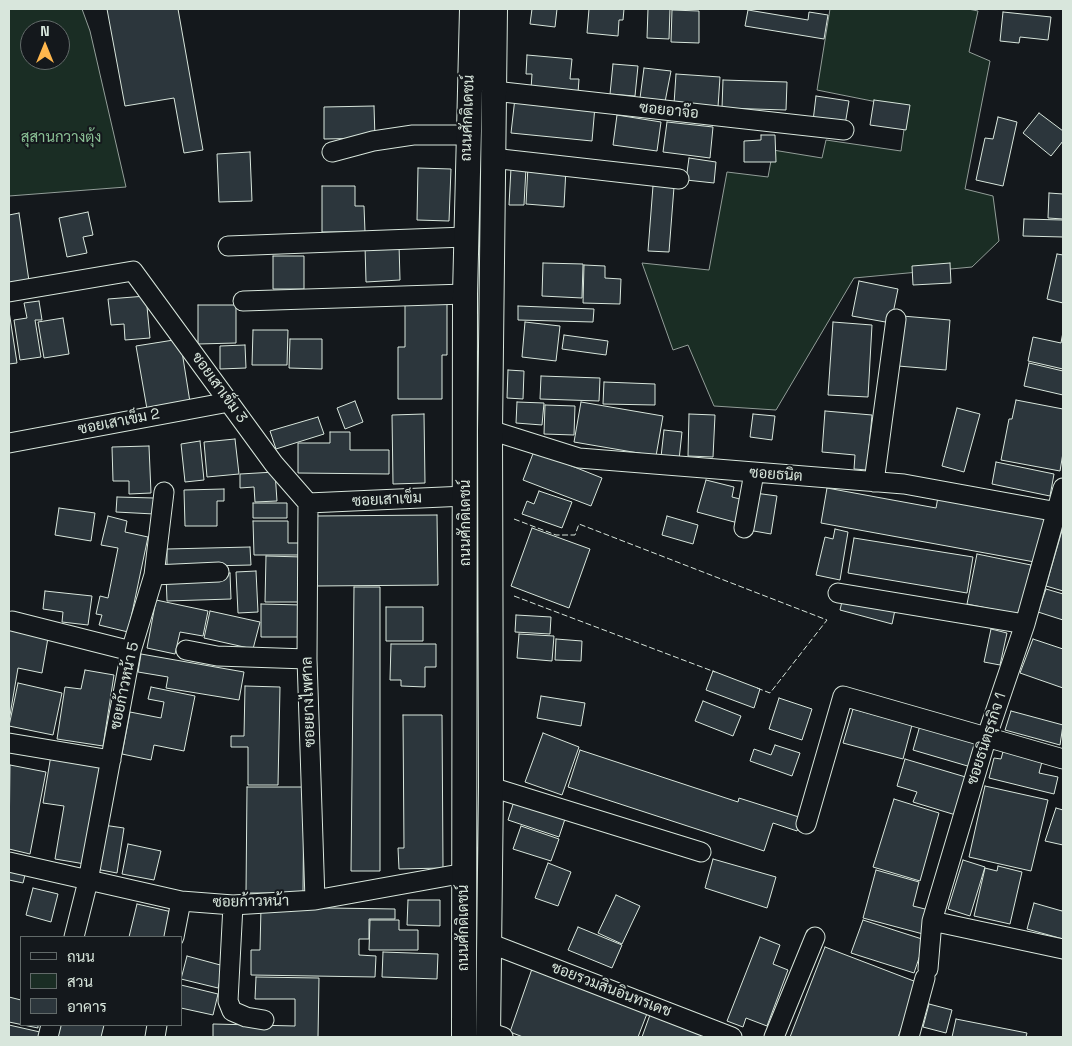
<!DOCTYPE html>
<meta charset="utf-8">
<style>
body{margin:0}
#map{position:relative;width:1072px;height:1046px;overflow:hidden;background:#14181c;font-family:"Space Grotesk",Sarabun,sans-serif}
canvas{display:block}
.frame{position:absolute;inset:0;border:10px solid #d8e6dc;pointer-events:none}
.legend{position:absolute;left:20px;top:936px;width:162px;height:90px;box-sizing:border-box;background:#14181c;border:1px solid #626a69;margin:0;padding:6px 9px;list-style:none;font-size:15px;color:#d8e6dc}
.legend li{display:flex;align-items:center;gap:10px;height:25px}
.legend b{width:25px;border:1px solid #626a69}
.north{position:absolute;left:20px;top:20px;width:50px;height:50px;box-sizing:border-box;background:#14181c;border:1px solid #626a69;border-radius:50%;rotate:0deg;font-size:14px;font-weight:700;line-height:20px;text-align:center;color:#d8e6dc}
.north::after{content:'';display:block;margin:auto;width:18px;height:22px;background:#ffb74d;clip-path:polygon(50% 0,100% 100%,50% 72%,0 100%)}
</style>
<div id="map">
<canvas width="1072" height="1046"></canvas>
<div class="frame"></div>
<ul class="legend">
<li><b style="height:6px;background:#14181c"></b>ถนน</li>
<li><b style="height:14px;background:#1a2d24"></b>สวน</li>
<li><b style="height:14px;background:#2c363c"></b>อาคาร</li>
</ul>
<div class="north">N</div>
</div>
<script>
const ctx = document.querySelector('canvas').getContext('2d');
ctx.lineJoin = 'round';
function fillPath(path, color) {
  ctx.fillStyle = color;
  ctx.fill(path, 'evenodd');
}
function toPath(rows) {
  const path = new Path2D();
  for (const r of rows) {
    path.moveTo(r[0], r[1]);
    for (let i = 2; i < r.length; i += 2) path.lineTo(r[i], r[i + 1]);
  }
  return path;
}
function strokePath(path, color, width, dash) {
  ctx.strokeStyle = color;
  ctx.lineWidth = width;
  ctx.lineCap = dash ? 'butt' : 'round';
  ctx.setLineDash(dash || []);
  ctx.stroke(path);
}
function drawText(font, color, halo, rows, align = 'center') {
  ctx.font = font + ' "Space Grotesk",Sarabun,sans-serif';
  ctx.lineWidth = 4;
  ctx.setLineDash([]);
  ctx.textBaseline = 'middle';
  ctx.strokeStyle = halo;
  ctx.fillStyle = color;
  for (const [text, x, y, turn = 0] of rows) {
    ctx.save();
    ctx.translate(x, y);
    ctx.rotate((+turn || 0) * Math.PI / 180);
    ctx.textAlign = isNaN(turn) ? turn : align;
    if (halo) ctx.strokeText(text, 0, 0);
    ctx.fillText(text, 0, 0);
    ctx.restore();
  }
}
const green = toPath([
 [9,9,82,9,90,31,126,187,9,196,9,9],
 [30,30,60,30,60,60,30,60,30,30],
 [830,9,968,9,978,11,969,52,990,61,965,189,993,196,999,241,972,267,854,278,776,410,714,406,688,345,673,350,642,263,709,270,727,172,768,177,773,150,822,158,826,140,901,151,907,108,817,90,830,9]
]);
const building = toPath([
 [107,9,178,9,203,150,184,153,174,98,125,106,107,9],
 [532,9,557,9,555,27,530,24,532,9],
 [589,9,624,9,623,20,619,20,618,36,587,33,589,9],
 [648,9,670,9,669,39,647,38,648,9],
 [672,10,699,11,699,43,671,42,672,10],
 [748,10,808,20,809,12,828,15,824,39,745,26,748,10],
 [1003,12,1051,17,1048,40,1020,37,1019,43,1000,41,1003,12],
 [527,55,572,59,570,79,579,79,578,93,531,89,532,74,526,74,527,55],
 [613,64,638,66,635,96,610,94,613,64],
 [644,68,671,71,665,102,640,98,644,68],
 [676,74,720,77,718,107,674,104,676,74],
 [723,80,787,82,786,110,722,108,723,80],
 [816,96,849,101,845,125,813,121,816,96],
 [515,98,595,106,592,141,511,133,515,98],
 [874,100,910,105,906,130,870,125,874,100],
 [374,106,375,138,324,139,324,107,374,106],
 [1039,113,1063,131,1063,141,1051,156,1023,133,1039,113],
 [617,115,661,122,657,151,613,145,617,115],
 [998,117,1017,122,1003,186,976,180,985,138,993,139,998,117],
 [667,122,713,127,710,158,663,152,667,122],
 [761,135,775,135,776,162,744,162,744,141,761,140,761,135],
 [250,152,252,201,219,202,217,154,250,152],
 [689,158,716,162,714,183,686,180,689,158],
 [528,166,566,168,564,207,526,204,528,166],
 [418,168,451,169,449,221,417,220,418,168],
 [511,168,526,168,524,205,509,205,511,168],
 [322,186,355,186,355,206,364,206,365,232,322,232,322,186],
 [653,186,674,187,669,252,648,251,653,186],
 [1049,193,1063,194,1063,219,1048,218,1049,193],
 [88,212,93,235,83,237,87,253,67,257,59,218,88,212],
 [19,213,29,281,9,284,9,215,19,213],
 [1024,219,1063,220,1063,237,1023,236,1024,219],
 [399,244,400,280,366,282,365,246,399,244],
 [1057,254,1063,255,1063,303,1047,299,1057,254],
 [273,256,304,256,304,289,273,289,273,256],
 [543,263,583,264,582,298,542,296,543,263],
 [950,263,951,283,913,285,912,266,950,263],
 [584,265,605,266,605,278,621,279,620,304,583,303,584,265],
 [859,281,898,289,891,323,852,316,859,281],
 [146,296,150,338,125,340,124,324,111,325,108,299,146,296],
 [447,299,447,355,442,355,442,399,398,399,398,347,405,347,405,304,447,299],
 [39,301,42,320,35,320,41,357,20,360,14,320,27,318,24,303,39,301],
 [198,305,236,305,236,343,198,344,198,305],
 [518,306,594,309,593,322,518,320,518,306],
 [9,311,17,363,9,364,9,311],
 [902,316,950,320,946,370,898,366,902,316],
 [63,318,69,354,44,358,38,322,63,318],
 [525,322,560,326,556,361,522,357,525,322],
 [833,322,872,325,868,397,828,395,833,322],
 [253,330,288,330,287,365,252,365,253,330],
 [1063,332,1063,369,1028,361,1033,337,1061,343,1063,332],
 [564,335,608,341,606,355,562,349,564,335],
 [180,339,190,402,147,409,136,346,180,339],
 [290,339,322,339,322,369,289,368,290,339],
 [245,345,246,368,220,369,220,346,245,345],
 [1029,363,1063,371,1063,395,1024,386,1029,363],
 [508,370,524,371,523,399,507,398,508,370],
 [541,376,600,378,599,401,540,399,541,376],
 [604,382,655,384,655,405,603,404,604,382],
 [1016,400,1063,409,1063,453,1060,471,1001,460,1009,419,1012,419,1016,400],
 [355,401,363,422,345,429,337,408,355,401],
 [517,402,544,403,542,425,516,423,517,402],
 [581,402,663,416,656,456,574,442,581,402],
 [545,405,575,406,574,435,544,434,545,405],
 [957,408,980,414,964,472,942,466,957,408],
 [825,411,872,415,867,470,854,469,855,455,822,452,825,411],
 [424,414,425,483,393,484,392,415,424,414],
 [689,414,715,415,713,457,688,456,689,414],
 [753,414,775,416,772,440,750,437,753,414],
 [318,417,324,434,276,449,270,431,318,417],
 [664,430,682,432,679,460,661,457,664,430],
 [330,432,350,432,350,450,389,450,389,474,298,473,298,443,330,443,330,432],
 [235,439,239,474,207,477,204,442,235,439],
 [200,441,204,480,185,482,181,444,200,441],
 [149,446,151,493,129,494,129,481,113,481,112,447,149,446],
 [534,451,602,478,591,506,523,480,534,451],
 [996,462,1054,474,1050,496,992,484,996,462],
 [275,472,277,501,255,502,254,487,240,488,240,474,275,472],
 [706,480,734,487,732,497,744,500,738,523,697,512,706,480],
 [827,488,936,508,938,497,1048,517,1040,563,821,523,827,488],
 [224,489,224,501,217,501,217,526,185,526,184,490,224,489],
 [539,491,572,502,562,528,522,514,527,501,534,504,539,491],
 [755,493,777,496,771,534,748,530,755,493],
 [117,497,154,498,154,514,116,512,117,497],
 [253,503,287,503,287,518,253,518,253,503],
 [59,508,95,513,91,541,55,535,59,508],
 [437,515,438,585,316,586,316,516,437,515],
 [108,516,127,521,125,532,148,537,128,632,99,625,102,615,96,614,100,596,108,598,118,548,101,545,108,516],
 [667,516,698,525,693,544,662,535,667,516],
 [253,521,288,521,288,543,305,543,305,555,254,555,253,521],
 [1063,527,1063,591,1046,586,1063,527],
 [532,528,590,549,569,608,511,586,532,528],
 [835,529,848,532,840,580,816,575,825,537,833,539,835,529],
 [854,538,973,557,967,593,848,573,854,538],
 [250,547,251,565,167,567,167,549,250,547],
 [977,554,1031,565,1021,615,967,604,977,554],
 [266,556,303,557,302,602,265,602,266,556],
 [256,571,258,612,238,613,236,572,256,571],
 [230,573,231,599,167,601,166,575,230,573],
 [354,587,380,587,380,871,351,871,354,587],
 [1046,589,1063,594,1063,620,1038,612,1046,589],
 [45,591,92,596,88,625,62,622,63,612,43,609,45,591],
 [843,597,895,610,892,624,840,610,843,597],
 [156,600,208,611,203,636,180,632,175,654,147,648,156,600],
 [261,604,302,605,302,637,261,637,261,604],
 [386,607,423,607,423,641,386,641,386,607],
 [210,611,260,622,253,649,204,638,210,611],
 [516,615,551,617,550,634,515,632,516,615],
 [9,625,49,632,42,673,18,668,9,721,9,625],
 [991,629,1007,633,1000,665,984,662,991,629],
 [519,634,554,636,552,661,517,658,519,634],
 [556,639,582,641,581,661,555,660,556,639],
 [1033,639,1063,649,1063,688,1020,673,1033,639],
 [391,644,436,644,436,667,425,667,425,687,401,686,401,680,390,680,391,644],
 [141,654,244,672,239,700,166,688,168,677,138,672,141,654],
 [85,670,114,675,103,746,57,739,65,687,81,689,85,670],
 [713,671,760,689,754,708,706,690,713,671],
 [18,683,62,693,53,735,9,726,18,683],
 [245,686,280,687,278,785,248,785,248,747,231,747,231,736,244,736,245,686],
 [151,687,195,696,184,751,154,745,151,760,122,754,130,712,161,718,164,702,148,699,151,687],
 [541,696,585,703,581,726,537,718,541,696],
 [779,698,812,709,802,740,769,729,779,698],
 [703,701,741,716,733,736,695,721,703,701],
 [853,709,912,725,903,759,843,743,853,709],
 [1011,711,1063,725,1060,745,1005,730,1011,711],
 [403,715,442,715,443,868,399,869,398,848,404,848,403,715],
 [921,722,979,740,971,767,913,750,921,722],
 [543,733,579,747,562,795,525,782,543,733],
 [775,745,800,753,792,776,750,761,754,749,771,755,775,745],
 [1004,748,1043,758,1039,773,1058,777,1054,794,989,778,994,758,1001,759,1004,748],
 [580,750,738,802,739,798,802,818,797,831,773,823,764,851,568,787,580,750],
 [51,755,101,764,85,864,55,859,64,806,43,803,51,755],
 [905,759,969,778,959,816,913,802,917,792,897,786,905,759],
 [10,765,46,772,30,854,9,849,10,765],
 [985,786,1048,800,1031,871,969,857,985,786],
 [247,787,304,787,303,893,246,893,247,787],
 [516,795,567,813,559,837,508,820,516,795],
 [894,799,939,813,920,881,873,867,894,799],
 [1056,808,1063,810,1063,845,1045,841,1056,808],
 [103,825,124,828,117,873,96,869,103,825],
 [521,826,559,839,551,861,513,849,521,826],
 [128,844,161,851,154,880,122,874,128,844],
 [713,859,776,877,767,908,705,888,713,859],
 [963,860,985,867,970,916,948,909,963,860],
 [548,863,571,872,558,906,535,898,548,863],
 [998,866,1022,872,1010,924,974,916,985,868,997,871,998,866],
 [9,867,26,871,23,883,9,880,9,867],
 [876,870,919,882,913,906,929,910,923,934,863,918,876,870],
 [33,888,58,894,51,922,26,915,33,888],
 [616,895,640,906,622,944,598,933,616,895],
 [408,900,440,900,440,926,407,925,408,900],
 [1034,903,1062,911,1063,908,1063,939,1027,929,1034,903],
 [137,904,172,912,166,937,129,937,137,904],
 [261,907,395,909,395,919,369,919,369,939,359,939,359,955,376,956,375,977,251,975,251,950,260,950,261,907],
 [370,920,399,920,399,930,418,930,418,950,369,950,370,920],
 [863,920,925,940,914,973,851,953,863,920],
 [578,927,622,945,612,968,568,950,578,927],
 [760,937,780,945,773,964,788,970,767,1026,746,1018,743,1027,727,1021,760,937],
 [825,947,919,983,898,1037,790,1037,825,947],
 [383,952,438,954,437,979,382,977,383,952],
 [187,956,224,966,218,988,181,979,187,956],
 [533,966,648,1011,638,1037,523,1037,510,1032,533,966],
 [256,977,319,978,318,1037,213,1037,213,1024,295,1026,295,999,255,999,256,977],
 [181,985,218,994,213,1015,181,1008,181,985],
 [9,997,21,1000,21,1025,38,1025,38,1028,9,1022,9,997],
 [929,1004,952,1010,946,1033,923,1027,929,1004],
 [651,1012,703,1029,700,1037,642,1037,651,1012],
 [956,1019,1027,1033,1026,1037,952,1037,956,1019],
 [9,1025,40,1032,38,1037,9,1037,9,1025],
 [60,1025,104,1025,101,1037,58,1037,60,1025]
]);
const minor = toPath([
 [494,91,844,130],
 [332,152,373,141,413,135,468,135],
 [492,158,679,179],
 [228,246,465,237],
 [9,292,133,271,274,464,308,503],
 [243,301,465,294],
 [490,430,579,458,904,484,1063,513],
 [9,443,229,402],
 [874,482,896,319],
 [308,503,307,659,315,900],
 [308,503,466,496],
 [744,528,754,473],
 [154,575,219,572],
 [838,593,1025,624],
 [12,621,131,651],
 [186,650,217,656,307,659],
 [9,743,111,760],
 [491,787,701,852],
 [806,824,843,696,1063,759],
 [9,862,181,901,233,905,315,900,465,873],
 [233,905,228,1001,232,1011,246,1017,264,1020],
 [932,921,1063,949],
 [74,937,88,881,131,651,154,575,164,492],
 [174,937,181,901],
 [489,943,732,1037],
 [928,969,932,921,987,736,1025,624,1063,488],
 [488,1032,503,1037],
 [48,1037,51,1025],
 [155,1037,157,1025],
 [774,1037,815,937],
 [909,1037,925,978]
]);
const major = toPath([
 [464,1037,465,294,472,9],
 [488,1037,491,787,490,430,495,9]
]);
const fence = toPath([
 [514,519,556,535,575,535,579,524,827,620,770,693,757,688],
 [514,596,715,672]
]);
const streetNames = [
 ["ซอยอาจ๊อ",669,111,6],
 ["ถนนศักดิเดชน์",468,118,-88],
 ["ซอยเสาเข็ม 3",219,388,54],
 ["ซอยเสาเข็ม 2",119,422,-11],
 ["ซอยธนิต",776,475,4],
 ["ซอยเสาเข็ม",387,500,-3],
 ["ถนนศักดิเดชน์",466,523,-90],
 ["ซอยก้าวหน้า 5",125,686,-78],
 ["ซอยยางไพศาล",309,702,-92],
 ["ซอยธนิตธุรกิจ 1",987,739,-72],
 ["ซอยก้าวหน้า",251,902,-1],
 ["ถนนศักดิเดชน์",464,928,-90],
 ["ซอยรวมสินอินทรเดช",611,990,21]
];
const parkNames = [
 ["สุสานกวางตุ้ง",61,138]
];
fillPath(green, '#1a2d24');
strokePath(green, '#939e99', 1);
fillPath(building, '#2c363c');
strokePath(building, '#d8e6dc', 1);
strokePath(minor, '#d8e6dc', 21);
strokePath(major, '#d8e6dc', 26);
strokePath(minor, '#14181c', 19);
strokePath(major, '#14181c', 24);
strokePath(fence, '#d8e6dc', 1, [6, 2.5]);
drawText('15px', '#d8e6dc', '#14181c', streetNames);
drawText('15px', '#8ac095', '#14181c', parkNames);
</script>
